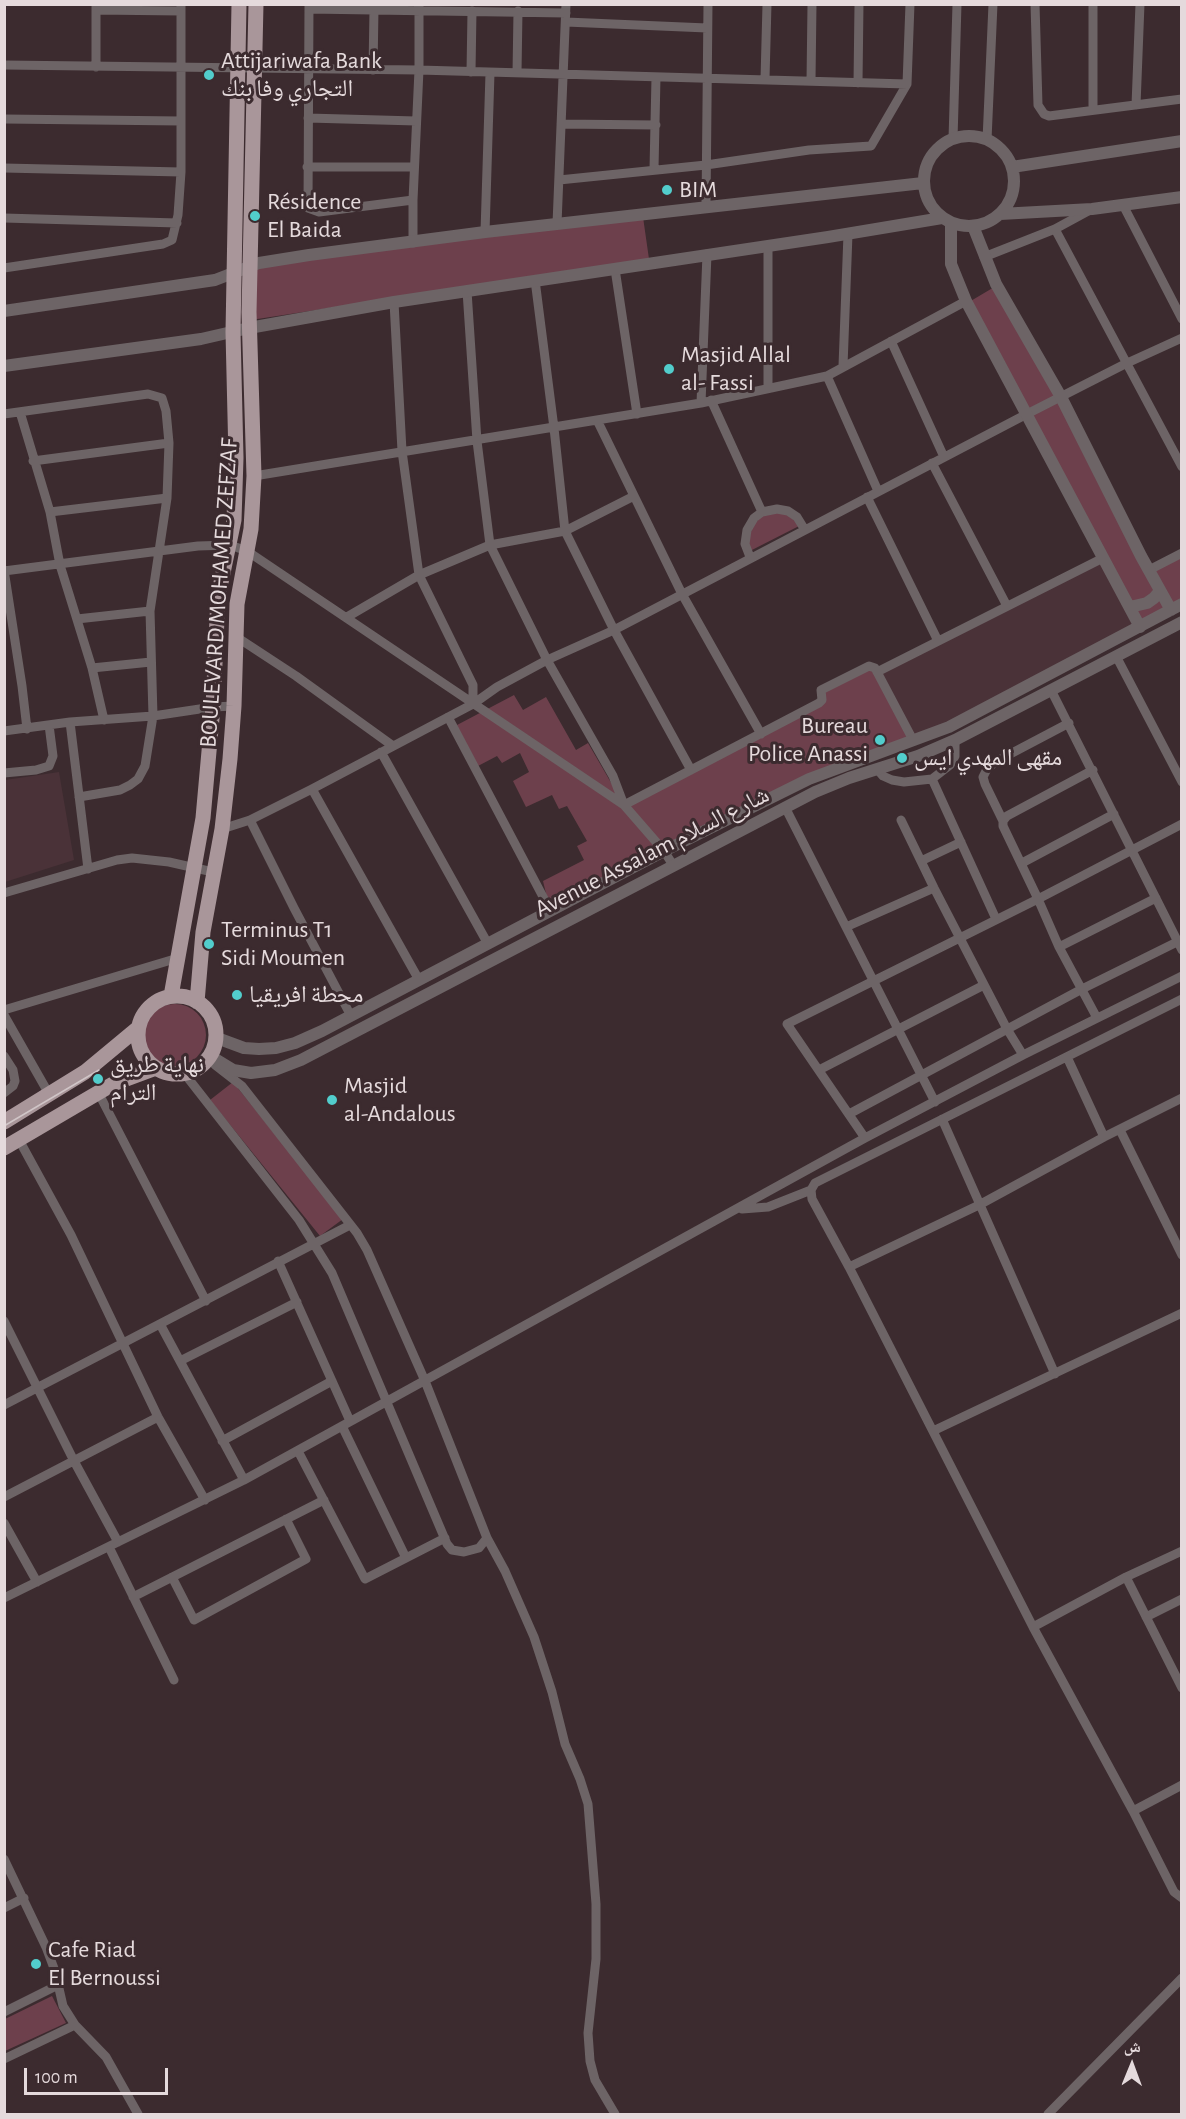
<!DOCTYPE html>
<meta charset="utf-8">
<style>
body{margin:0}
#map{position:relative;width:1186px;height:2119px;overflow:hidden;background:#3c2b2f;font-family:"Alegreya Sans","Noto Naskh Arabic",sans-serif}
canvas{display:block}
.frame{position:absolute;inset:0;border:6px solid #e5dadc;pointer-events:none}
.north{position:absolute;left:1102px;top:2035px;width:60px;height:60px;-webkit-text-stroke:4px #3c2b2f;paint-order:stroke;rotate:1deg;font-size:16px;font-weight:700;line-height:24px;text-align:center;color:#e5dadc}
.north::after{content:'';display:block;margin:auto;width:21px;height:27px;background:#e5dadc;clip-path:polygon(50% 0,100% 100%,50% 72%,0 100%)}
.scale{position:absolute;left:24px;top:2068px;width:144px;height:27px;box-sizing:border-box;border:3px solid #e5dadc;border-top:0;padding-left:8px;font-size:18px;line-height:21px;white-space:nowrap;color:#e5dadc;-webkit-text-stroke:4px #3c2b2f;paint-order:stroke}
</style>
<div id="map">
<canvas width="1186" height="2119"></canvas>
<div class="frame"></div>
<div class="north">ش</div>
<div class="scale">100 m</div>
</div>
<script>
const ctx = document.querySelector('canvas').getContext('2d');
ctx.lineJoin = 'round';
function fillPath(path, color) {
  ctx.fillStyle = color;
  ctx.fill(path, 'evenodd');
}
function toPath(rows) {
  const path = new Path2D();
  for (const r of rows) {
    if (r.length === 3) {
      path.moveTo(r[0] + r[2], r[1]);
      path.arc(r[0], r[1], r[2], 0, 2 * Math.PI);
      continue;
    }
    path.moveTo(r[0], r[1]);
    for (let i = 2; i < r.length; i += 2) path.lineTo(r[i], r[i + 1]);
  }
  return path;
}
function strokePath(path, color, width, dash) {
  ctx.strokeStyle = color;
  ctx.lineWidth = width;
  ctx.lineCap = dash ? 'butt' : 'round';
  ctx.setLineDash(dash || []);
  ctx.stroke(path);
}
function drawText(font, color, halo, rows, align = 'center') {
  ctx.font = font + ' "Alegreya Sans","Noto Naskh Arabic",sans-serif';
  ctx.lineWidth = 6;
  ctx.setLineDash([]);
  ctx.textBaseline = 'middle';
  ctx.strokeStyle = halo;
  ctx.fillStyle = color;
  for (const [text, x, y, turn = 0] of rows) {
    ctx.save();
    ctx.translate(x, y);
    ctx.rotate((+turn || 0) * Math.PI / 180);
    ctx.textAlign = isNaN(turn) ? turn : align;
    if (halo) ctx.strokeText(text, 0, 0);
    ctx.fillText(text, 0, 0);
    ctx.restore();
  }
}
const built = toPath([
 [1103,558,1140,627,913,740,877,672],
 [59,772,74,860,5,882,5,780]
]);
const green = toPath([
 [642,210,649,259,251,320,252,262],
 [996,286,1148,570,1181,553,1181,604,1140,627,969,302],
 [774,512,785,513,801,525,750,551,748,542,753,525,762,516],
 [873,665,913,740,845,764,550,910,543,881,584,860,577,846,587,841,567,806,559,809,552,795,526,807,513,781,529,772,520,753,502,763,497,756,478,766,448,709,457,725,514,695,523,710,546,697,576,750,588,743,624,805,823,699,820,692],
 [175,1035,31],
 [233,1082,343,1219,320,1236,210,1100],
 [52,1996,66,2023,5,2051,5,2019]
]);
const minor = toPath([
 [309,4,308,208,319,212,413,200],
 [1035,4,1038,105,1044,114,1049,116,1182,99],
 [1093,4,1093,110],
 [309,9,566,13],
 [96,10,181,11],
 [566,22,707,28],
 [4,65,419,70,907,84],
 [96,67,96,4],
 [373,70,374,9],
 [471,72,472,11],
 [517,73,518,11],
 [765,79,767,4],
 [811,81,812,4],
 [858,83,859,4],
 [1136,105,1140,4],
 [308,118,416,121],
 [4,119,181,121],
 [561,124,656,125],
 [953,139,957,4],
 [987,140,993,4],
 [307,167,414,167],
 [4,168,181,172],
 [654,169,656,77],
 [559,180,706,165,809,150,871,146,907,84,910,4],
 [1123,205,1182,319],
 [706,206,708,4],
 [4,218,177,223],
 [557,224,566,4],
 [1055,229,1182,467],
 [485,232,490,73],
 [413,243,413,200,419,70,419,4],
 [768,246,768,388],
 [984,257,1055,229,1090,210],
 [4,268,163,244,172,240,178,215,181,172,181,4],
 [615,269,637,414],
 [535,280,554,428,565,531,614,630,691,770],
 [467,291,477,441,490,545,547,660,613,776,624,805,819,703,822,700,821,690,869,666,875,668,913,740],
 [394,302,402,451,419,575,473,685,473,704],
 [891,341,944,457],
 [843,366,848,234],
 [827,376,878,491],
 [711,400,762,512],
 [701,403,707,254],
 [20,412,50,512,60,565,92,668,104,720],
 [4,414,148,394,162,398,166,411,169,443,167,498,150,611,153,716,145,766,138,779,130,785,120,790,79,797],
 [597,420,682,594,761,734],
 [33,461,169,443],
 [932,463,1007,606],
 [254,476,701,403,827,376,966,301],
 [867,497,938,641],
 [50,512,167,498],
 [750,557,745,544,747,530,754,518,762,512,777,509,788,511,797,517,805,530],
 [4,570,22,686,27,729],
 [1149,570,1182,553],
 [4,571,198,546,230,545,247,551,624,805,664,851,673,865],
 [347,617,419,575,490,545,565,531,634,496],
 [77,619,150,611],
 [235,636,296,676,393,746],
 [1116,656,1182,782],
 [92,668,151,662],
 [877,672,1103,558],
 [1051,690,1182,950],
 [448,717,550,910],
 [70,722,88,869],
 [4,731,70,722,153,716,213,707,234,706],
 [955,740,955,756,950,765,932,779,996,919],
 [381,752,488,944],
 [877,769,883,776,892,780,904,782,932,779],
 [1093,770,1007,816,1003,821,1003,826,1038,899,1059,947,1097,1018],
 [4,773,36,770,49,766,53,756,49,725],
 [312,789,419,980],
 [785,807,846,927,934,888],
 [250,820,294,908,351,1016],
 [901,820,934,888,1007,1029,1023,1055],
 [1003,821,985,784,983,777,987,769,995,762,1069,723],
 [222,829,250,820,312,789,473,704,497,687,547,660,614,630,1025,415,1125,364,1182,338],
 [921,861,961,842],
 [1022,863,1114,814],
 [4,893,117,860,132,858,169,862,213,872],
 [846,927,935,1102],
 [1059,947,1156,898],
 [4,1010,178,958],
 [4,1015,49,1094],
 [4,1056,13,1070,15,1081,13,1086,4,1093],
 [1067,1057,1104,1137],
 [215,1065,242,1086,357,1233,367,1250,425,1381,487,1538,505,1571,534,1637,552,1692,565,1744,580,1779,588,1804,596,1904,596,1959,588,2033,590,2061,595,2080,615,2114],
 [819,1070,984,985],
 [184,1073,299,1220,332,1273,447,1544,452,1550,464,1552,479,1548,487,1538],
 [98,1092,206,1301],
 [849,1114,1082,989,1177,942],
 [942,1119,1055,1374],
 [1120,1130,1182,1255],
 [18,1138,71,1235,158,1417,205,1500],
 [865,1138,787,1024,1038,899,1182,824],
 [811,1190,812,1199,849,1267,1033,1627,1133,1811,1174,1892,1182,1898],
 [742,1209,768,1207,811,1190,815,1183,1182,999],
 [278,1261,350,1421],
 [849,1267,979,1205,1104,1137,1182,1098],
 [4,1321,74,1461,118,1542],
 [160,1324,244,1480],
 [180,1361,297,1302],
 [4,1405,350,1225],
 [342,1426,406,1558],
 [933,1431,1182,1313],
 [222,1441,332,1381],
 [298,1451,365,1579,445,1538],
 [4,1497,158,1417],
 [4,1523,37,1582],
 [109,1547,174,1680],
 [172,1577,194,1620,306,1559,286,1519],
 [1126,1577,1182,1688],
 [133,1597,324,1500],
 [4,1598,244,1480,865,1138,1023,1055,1182,976],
 [1146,1617,1182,1599],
 [1033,1627,1126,1577,1182,1551],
 [1133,1811,1182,1785],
 [4,1859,46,1947,55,1971,63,2006,75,2025,106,2057,138,2114],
 [4,1908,24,1898],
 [4,2012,58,1985],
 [4,2059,75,2025],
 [1048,2114,1182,1978]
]);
const tertiary = toPath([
 [969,181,45],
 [1012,167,1182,141],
 [1000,214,1092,209,1182,197],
 [951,223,951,264,966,301,1140,627],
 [973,226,996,284,1061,397,1141,556,1171,610],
 [4,311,215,280,259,263,309,255,485,232,923,183],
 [4,366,201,339,249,328,394,302,828,237,942,218],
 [1130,607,1147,603,1154,598,1160,591],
 [217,1038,244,1048,259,1049,276,1048,295,1043,322,1031,664,851,809,779,949,727,1182,604],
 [210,1056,233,1070,251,1073,275,1070,301,1060,815,792,849,778,918,756,955,740,1182,622]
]);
const primary = toPath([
 [171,996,203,818,213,707,218,597,234,520,236,458,233,332,239,4],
 [177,1035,39],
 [197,1002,203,932,222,829,230,759,234,706,237,604,251,529,254,476,249,312,256,4],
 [4,1122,85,1072,138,1028],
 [4,1148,113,1084,156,1068]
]);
const tram = toPath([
 [4,1126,99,1070]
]);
const markers = [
 [209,75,6,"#52cdcc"],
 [667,190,6,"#52cdcc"],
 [255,216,6,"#52cdcc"],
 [669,369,6,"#52cdcc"],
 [880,740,6,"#52cdcc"],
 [902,758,6,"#52cdcc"],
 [209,944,6,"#52cdcc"],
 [237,995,6,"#52cdcc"],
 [98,1079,6,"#52cdcc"],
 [332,1100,6,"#52cdcc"],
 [36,1964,6,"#52cdcc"]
];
const poiNames = [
 ["Attijariwafa Bank",221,61],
 ["التجاري وفا بنك",221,89],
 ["BIM",679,190],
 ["Résidence",267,202],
 ["El Baida",267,230],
 ["Masjid Allal",681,355],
 ["al- Fassi",681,383],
 ["Bureau",868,726,"right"],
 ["Police Anassi",868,754,"right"],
 ["مقهى المهدي ايس",914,758],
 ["Terminus T1",221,930],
 ["Sidi Moumen",221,958],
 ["محطة افريقيا",249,995],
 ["نهاية طريق",110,1065],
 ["الترام",110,1093],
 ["Masjid",344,1086],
 ["al-Andalous",344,1114],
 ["Cafe Riad",48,1950],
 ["El Bernoussi",48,1978]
];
const streetNames = [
 ["BOULEVARD MOHAMED ZEFZAF",219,593,-86],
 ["Avenue Assalam شارع السلام",652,852,-27]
];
fillPath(built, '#4a3238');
fillPath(green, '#6d404c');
strokePath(minor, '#6d6466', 9);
strokePath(tertiary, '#6d6466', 12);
strokePath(primary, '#a9969a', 15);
strokePath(tram, '#d0c5c7', 1.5);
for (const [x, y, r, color] of markers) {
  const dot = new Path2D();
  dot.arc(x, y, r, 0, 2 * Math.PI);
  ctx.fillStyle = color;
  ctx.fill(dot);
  strokePath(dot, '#3c2b2f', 2);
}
drawText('24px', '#e5dadc', '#3c2b2f', poiNames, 'left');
drawText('24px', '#e5dadc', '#3c2b2f', streetNames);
</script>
